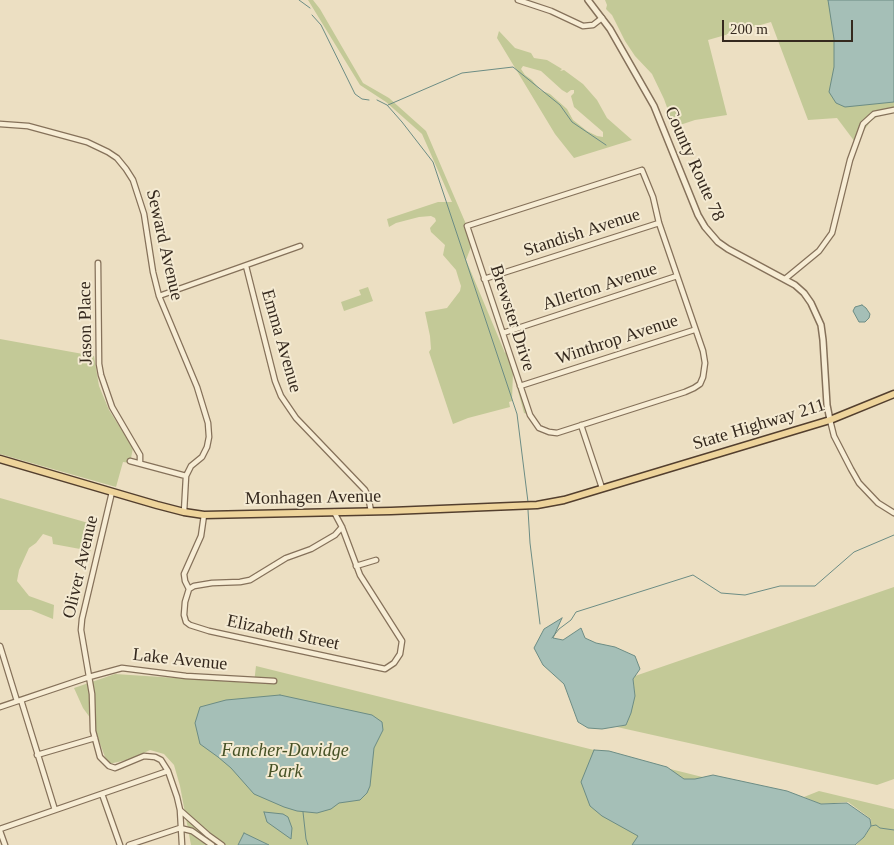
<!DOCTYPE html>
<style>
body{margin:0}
#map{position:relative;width:894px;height:845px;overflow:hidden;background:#ecdfc2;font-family:Georgia,serif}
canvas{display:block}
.scale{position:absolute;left:722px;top:20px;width:131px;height:22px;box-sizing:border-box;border:2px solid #35291e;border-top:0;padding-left:6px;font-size:15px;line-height:18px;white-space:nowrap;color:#35291e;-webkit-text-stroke:4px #f4ead2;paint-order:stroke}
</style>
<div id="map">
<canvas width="894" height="845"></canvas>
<div class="scale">200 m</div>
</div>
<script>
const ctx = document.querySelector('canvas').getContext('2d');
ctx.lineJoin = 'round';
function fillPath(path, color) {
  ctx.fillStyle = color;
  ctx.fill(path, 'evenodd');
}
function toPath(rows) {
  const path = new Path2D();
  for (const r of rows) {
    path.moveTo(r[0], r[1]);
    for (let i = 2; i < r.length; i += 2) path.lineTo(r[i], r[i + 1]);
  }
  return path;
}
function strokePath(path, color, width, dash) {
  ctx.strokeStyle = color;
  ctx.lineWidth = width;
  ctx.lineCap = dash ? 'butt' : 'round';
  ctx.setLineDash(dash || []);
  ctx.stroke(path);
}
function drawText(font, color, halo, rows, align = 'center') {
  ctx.font = font + ' Georgia,serif';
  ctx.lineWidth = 4;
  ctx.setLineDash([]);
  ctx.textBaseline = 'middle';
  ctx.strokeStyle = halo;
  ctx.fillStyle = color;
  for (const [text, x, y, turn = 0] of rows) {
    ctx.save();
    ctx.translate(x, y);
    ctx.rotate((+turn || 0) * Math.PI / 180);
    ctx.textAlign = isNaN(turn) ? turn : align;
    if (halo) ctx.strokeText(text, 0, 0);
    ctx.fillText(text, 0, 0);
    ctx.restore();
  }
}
const green = toPath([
 [308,0,313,0,320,9,363,83,389,98,426,131,475,245,527,414,524,413,513,372,512,401,509,402,510,407,468,418,453,424,429,352,431,349,430,336,425,312,447,308,460,291,461,286,459,280,456,270,443,255,445,245,431,232,430,228,436,221,435,218,431,216,419,217,396,223,389,227,387,219,438,202,452,202,422,134,386,102,360,85],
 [471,247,506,352,505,353,466,260],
 [605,0,894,0,894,111,881,114,871,121,855,142,837,118,808,120,771,22,708,40,727,115,695,120,674,127,664,99,652,74,635,56,625,41,612,15,606,9,607,5],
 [499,31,515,48,531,53,534,58,547,60,562,69,560,71,564,70,583,84,597,100,607,118,632,140,574,158,555,134,497,38],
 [523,66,541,71,562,90,567,93,571,90,574,90,574,93,571,96,574,107,603,132,603,137,597,136,587,131,573,120,567,109,550,94,540,90,532,80,525,75,521,69],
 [368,287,373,301,344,311,341,302,361,295,359,290],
 [0,339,94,356,99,386,109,410,133,448,130,463,123,462,116,487,0,454],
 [0,498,92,524,83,531,83,541,91,551,53,544,52,537,43,534,36,543,29,548,19,570,17,581,29,596,54,605,53,619,31,610,0,610],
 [894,587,894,779,877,785,617,727,626,725,635,696,633,679,635,676],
 [256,666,815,805,839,845,191,845,180,786,174,765,164,754,150,750,131,759,109,764,105,757,91,719,83,708,74,688,115,674,254,683],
 [819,791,894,809,894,845,856,845,865,836,871,826,871,819,848,802,820,804,804,797]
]);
const water = toPath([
 [828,0,894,0,894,102,845,107,836,103,829,92,834,67,834,39,828,0],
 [862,305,866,308,870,314,869,318,865,322,859,322,853,311,855,307,862,305],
 [562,618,553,638,563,640,581,628,585,638,596,643,615,647,635,656,640,669,633,679,635,696,631,713,626,725,602,729,588,728,578,722,564,684,543,665,534,648,544,629,562,618],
 [280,695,372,715,382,722,383,730,374,748,370,786,367,793,360,800,339,803,331,809,317,813,297,811,284,807,254,794,231,768,218,757,200,744,195,723,200,707,226,700,280,695],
 [594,750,609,751,667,767,684,779,695,779,713,775,787,791,821,804,847,803,870,819,871,826,864,837,855,845,632,845,638,836,602,816,590,806,581,782,594,750],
 [264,812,283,814,288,817,292,828,291,839,267,822,264,812],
 [244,833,269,845,238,845,244,833]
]);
const stream = toPath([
 [299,0,310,8],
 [312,15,321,25,355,94,362,99,369,100],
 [377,100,387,105,402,122,433,162,517,414,528,502],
 [388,105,462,73,513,67,560,105,572,122,606,145],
 [528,510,530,543,540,624],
 [552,638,559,629,571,620,576,612,693,575,721,593,745,595,780,586,815,586,854,552,894,535],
 [303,812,306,839,308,845],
 [871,826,876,825,880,828,894,830]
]);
const minor = toPath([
 [518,0,551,11,583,26,593,25,602,18],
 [0,124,28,126,87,142,108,152,117,158,126,169,133,180,144,214,153,272,159,296,197,387,208,423,209,437,207,447,202,457,191,466,186,476,184,512],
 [642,170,653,197,659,223,703,351,705,363,703,377,700,384,694,388,685,392,557,433,549,432,539,428,530,415,467,226,642,170],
 [98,263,99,364,101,375,112,407,140,455,140,463],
 [246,266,275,381,281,396,296,418,365,490,368,496,371,511],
 [484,279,659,223],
 [785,279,819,251,832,233,850,160,863,124,874,114,894,110],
 [159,296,300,246],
 [503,333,677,276],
 [520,386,694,330],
 [830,420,834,436,851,469,859,483,878,503,894,513],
 [581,425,602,488],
 [130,461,186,476],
 [112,492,82,619,81,630,92,694,93,731,100,757,109,766,115,768,120,766,144,756,155,757,161,760,168,771,177,797,180,810,182,845],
 [204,515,201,536,184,574,185,581,189,589,185,602,184,615,186,622,190,625,209,631,385,669,394,663,400,654,402,641,360,575,342,527,334,512],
 [356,566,376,560],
 [189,589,194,586,212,583,240,582,250,580,286,558,311,549,335,535,342,527],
 [0,646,17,701],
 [21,700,55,810],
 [0,707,89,677,122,668,186,676,274,681],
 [37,755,95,738],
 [102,794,120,845],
 [181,811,208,835,222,845],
 [180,828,192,831,212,845],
 [0,829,168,771],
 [0,831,5,845],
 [129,845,180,828]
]);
const tertiary = toPath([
 [588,0,610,29,654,106,698,215,705,227,718,242,728,249,795,285,804,293,811,303,821,325,823,340,827,405,830,420]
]);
const primary = toPath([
 [0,459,157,505,184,512,204,515,391,511,537,505,564,500,830,420,894,394]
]);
const streetNames = [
 ["County Route 78",694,164,66],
 ["Standish Avenue",582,233,-18],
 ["Seward Avenue",164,245,77],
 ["Allerton Avenue",600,287,-18],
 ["Brewster Drive",512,318,72],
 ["Jason Place",86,323,-91],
 ["Winthrop Avenue",617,340,-18],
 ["Emma Avenue",281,341,74],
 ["State Highway 211",759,425,-17],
 ["Monhagen Avenue",313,498,-1],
 ["Oliver Avenue",81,567,-77],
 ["Elizabeth Street",283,633,12],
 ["Lake Avenue",180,660,6]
];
const parkNames = [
 ["Fancher-Davidge",285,751],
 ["Park",285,772]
];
fillPath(green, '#c3c997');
fillPath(water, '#a5bfb7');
strokePath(water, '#6c8c84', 1);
strokePath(stream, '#6c8c84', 1);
strokePath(minor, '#85715a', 7);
strokePath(tertiary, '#85715a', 8);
strokePath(primary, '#533f2e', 9);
strokePath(minor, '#f7edd5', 4.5);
strokePath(tertiary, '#f7edd5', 5);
strokePath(primary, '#eed49b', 6);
drawText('18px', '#35291e', '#f4ead2', streetNames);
drawText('italic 18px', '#465125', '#f4ead2', parkNames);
</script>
